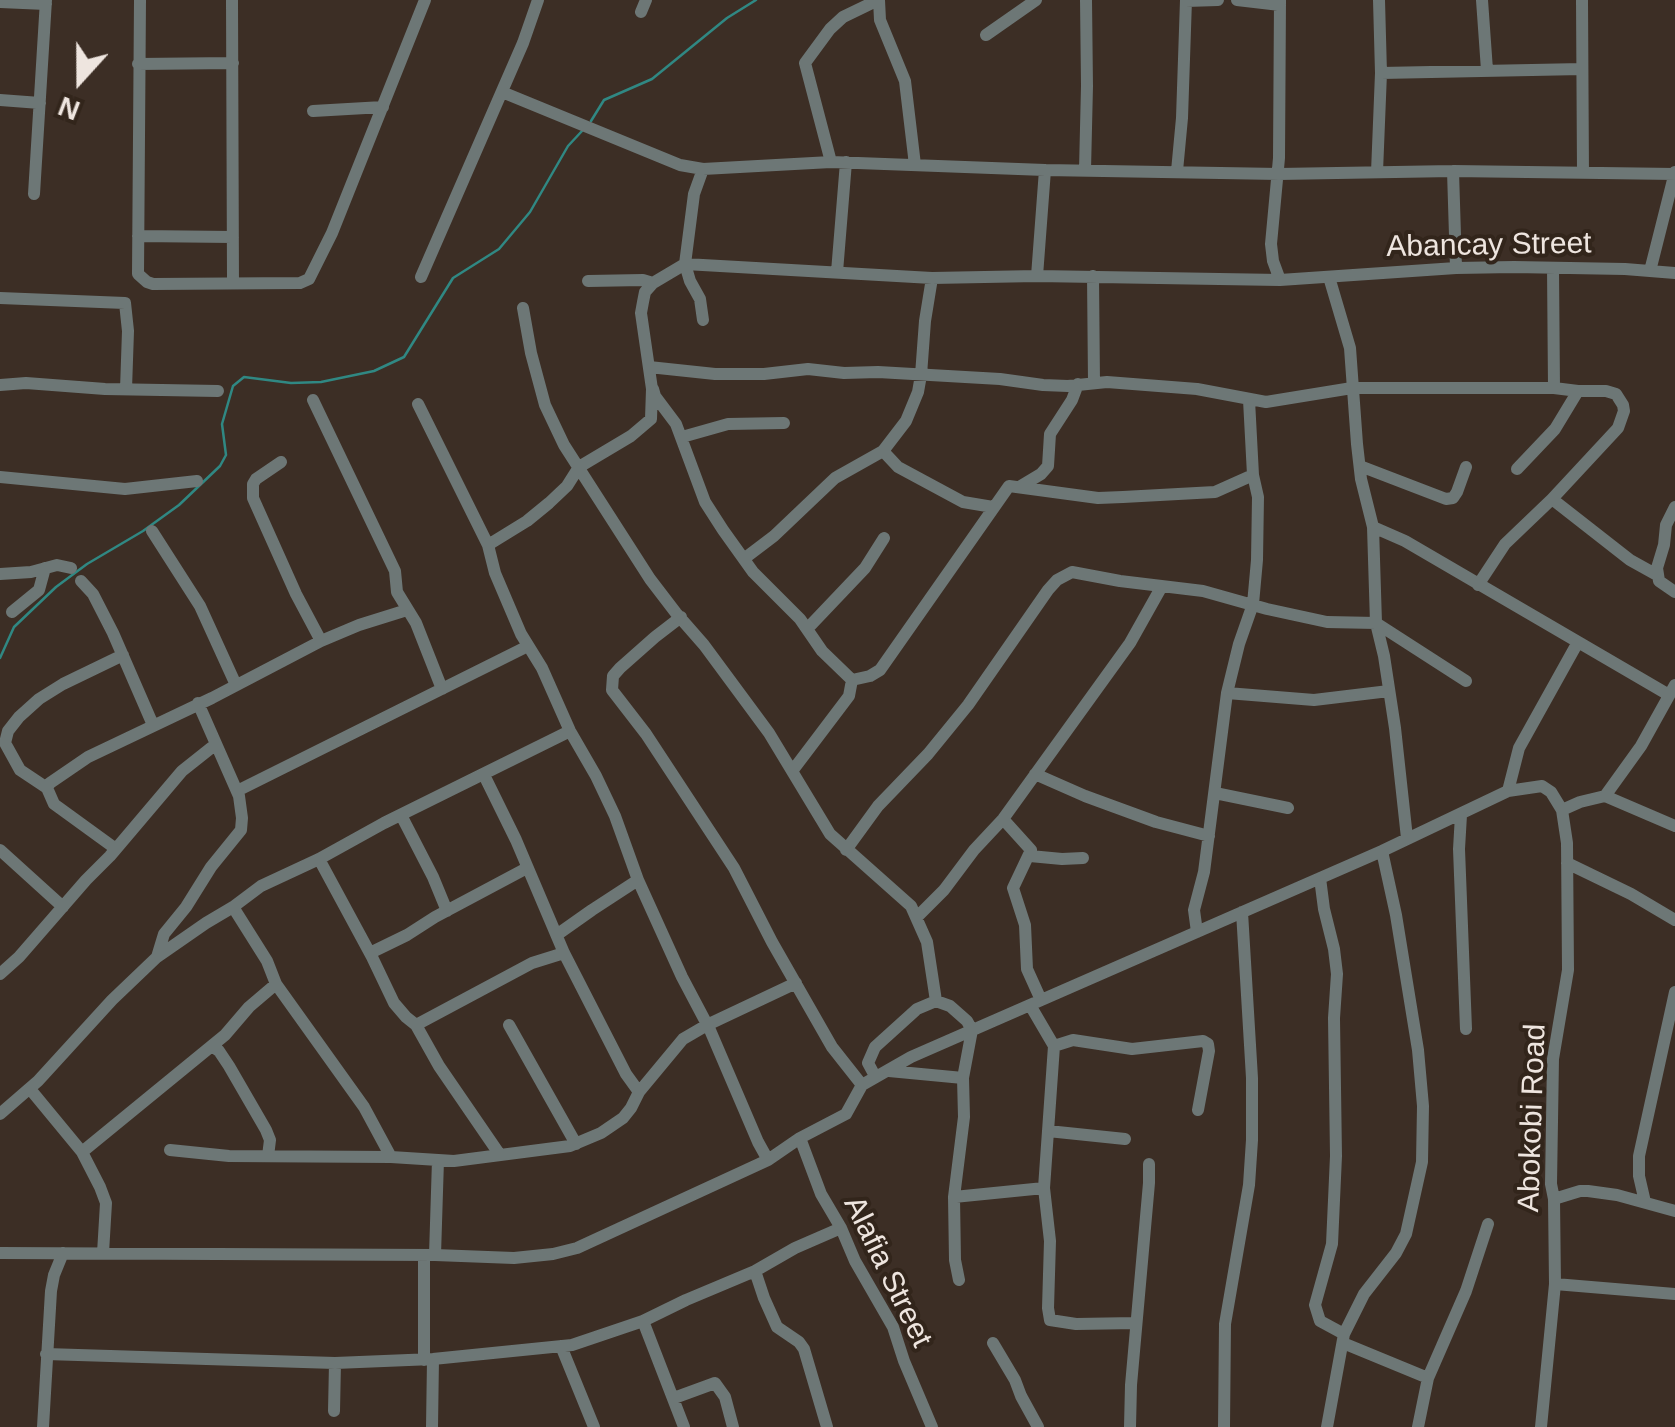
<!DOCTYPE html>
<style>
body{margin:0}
#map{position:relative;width:1675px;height:1427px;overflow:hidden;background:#3c2e25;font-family:Arial,sans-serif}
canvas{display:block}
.north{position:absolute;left:30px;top:30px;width:100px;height:100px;-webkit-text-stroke:8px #32251b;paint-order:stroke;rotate:201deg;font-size:28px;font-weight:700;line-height:40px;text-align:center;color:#eee5df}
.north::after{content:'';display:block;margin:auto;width:35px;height:45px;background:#eee5df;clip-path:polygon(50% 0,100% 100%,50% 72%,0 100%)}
</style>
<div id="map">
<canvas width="1675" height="1427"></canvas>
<div class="north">N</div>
</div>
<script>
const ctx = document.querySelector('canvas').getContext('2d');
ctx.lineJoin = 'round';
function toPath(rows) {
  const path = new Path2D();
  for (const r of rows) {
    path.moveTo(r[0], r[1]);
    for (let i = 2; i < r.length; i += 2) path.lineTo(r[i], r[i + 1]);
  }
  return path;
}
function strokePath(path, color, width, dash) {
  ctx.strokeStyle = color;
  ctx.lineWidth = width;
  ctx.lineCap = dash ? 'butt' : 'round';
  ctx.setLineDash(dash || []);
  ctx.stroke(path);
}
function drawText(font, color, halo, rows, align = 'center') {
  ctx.font = font + ' Arial,sans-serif';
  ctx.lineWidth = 8;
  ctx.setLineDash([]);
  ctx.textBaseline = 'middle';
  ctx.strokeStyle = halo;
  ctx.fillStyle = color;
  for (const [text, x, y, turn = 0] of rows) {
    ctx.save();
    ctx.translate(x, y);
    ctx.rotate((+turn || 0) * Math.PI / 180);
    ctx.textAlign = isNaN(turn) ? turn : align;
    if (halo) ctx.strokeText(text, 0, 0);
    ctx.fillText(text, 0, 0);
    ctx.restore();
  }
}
const stream = toPath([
 [591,121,604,100,652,79,727,18,756,0],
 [0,658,14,627,56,587,87,564,143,531,179,505,220,466,226,455,222,424,233,386,244,377,291,383,321,382,374,371,404,357,453,278,499,249,530,212,568,146,582,131]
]);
const minor = toPath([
 [140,0,138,274,147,282,153,284,300,283,309,279,332,233,425,0],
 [232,0,233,282],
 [879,0,880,20,905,81,915,165],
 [1237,0,1280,5],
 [1280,0,1279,158,1271,244,1273,261,1280,280],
 [1482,0,1487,70],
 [1582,0,1583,173],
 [1186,1,1218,0],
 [0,2,46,4],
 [641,12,646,0],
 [986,35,1036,0],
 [138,64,233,63],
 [1381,73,1582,69],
 [502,92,680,165,703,169,831,162,1045,170,1279,174,1453,171,1675,174],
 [0,100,40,103],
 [313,111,383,107],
 [831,162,805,63,830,29,843,17,878,0],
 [703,169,694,194,685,264,690,281,700,299,703,320],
 [1045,170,1037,276,1280,280,1456,268,1514,267,1625,269,1675,273],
 [1085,170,1087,86,1086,0],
 [1177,171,1182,118,1186,0],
 [1453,171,1456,268],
 [1377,172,1381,73,1379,0],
 [34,194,46,0],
 [138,236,233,237],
 [1553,268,1554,388],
 [1650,271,1675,172],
 [837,272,846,162],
 [1093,276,1094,383],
 [421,277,523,43,538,0],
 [1329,277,1350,348,1357,444,1361,479,1373,527,1376,623,1384,656,1395,728,1407,838],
 [588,281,643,280,653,283],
 [0,298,125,303,128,331,126,389],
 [523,308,531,353,545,405,564,445,650,579,676,613,704,645,769,733,830,834,911,906,927,942,936,1001],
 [649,367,715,374,764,374,808,369,844,373,878,372,1000,379,1043,385,1068,386,1107,382,1197,389,1266,402,1352,388,1554,388,1578,391,1606,391,1616,394,1623,405,1624,411,1618,428,1552,499,1505,544,1478,585],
 [0,385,26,383,105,389,218,391],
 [653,389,655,396,676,424,705,502,723,530,753,572,800,619,822,651,852,680],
 [313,400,395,571,397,592,416,623,442,689],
 [418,404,488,545,495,573,521,634,542,668,570,731,596,776,615,816,638,880,682,977,710,1030,758,1142,768,1160],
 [682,437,728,424,784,423],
 [883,451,898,467,963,502,993,507],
 [281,462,256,479,253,484,253,498,296,594,321,641],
 [1360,466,1446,499,1453,498,1457,492,1466,467],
 [1517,469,1555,429,1578,391],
 [0,477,125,489,197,481],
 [1021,486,1041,474,1048,466,1050,434,1072,400,1078,384],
 [1552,499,1630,560,1657,575],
 [1675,507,1666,525,1664,545,1657,568,1659,581,1675,592],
 [1373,527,1405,541,1669,695],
 [152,531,200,606,236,685],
 [488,545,527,521,549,503,567,486,579,467,631,436,651,419,652,389,641,313,643,302,645,292,653,283,685,264,932,278,1037,276],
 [745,558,774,536,835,478,883,451,906,421,918,392,921,375,925,321,932,278],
 [0,574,31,572,57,565,71,568],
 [81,581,93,594,113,633,153,725],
 [12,612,39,590,45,568],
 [681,617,655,637,620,668,613,676,612,690,646,734,734,868,772,942,832,1047,862,1085],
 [807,629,865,568,884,538],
 [852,680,870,676,880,670,1009,486,1098,498,1123,497,1215,492,1253,475],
 [1227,693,1314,700,1389,691],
 [793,770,849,696,852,680],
 [1035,774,1085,796,1156,822,1209,836],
 [484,775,516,840,564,953,626,1074,639,1092],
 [47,788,20,770,5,743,8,731,19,717,39,699,63,684,123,655],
 [237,791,528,646],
 [1508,791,1519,748,1578,642],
 [1215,793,1288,808],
 [1605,796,1675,826],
 [401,815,433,877,447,911],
 [1461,815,1459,849,1466,1029],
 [1003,819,1031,850,1013,888,1025,925,1027,969,1041,1000],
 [116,849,54,804,47,788,50,783,88,757,212,698,321,641,359,625,407,610],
 [0,850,63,907],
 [846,850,878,806,928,754,968,705,1048,590,1057,580,1072,572,1120,581,1203,591,1267,609,1327,622,1376,623,1466,681],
 [1030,856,1062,859,1083,858],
 [319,859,372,957,394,1003,406,1017,416,1025,439,1066,500,1155],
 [1567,863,1631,894,1675,920],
 [1320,878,1324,909,1334,949,1337,974,1334,1018,1336,1156,1332,1244,1315,1305,1320,1321,1344,1334],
 [233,907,267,961,276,984,364,1107,391,1157],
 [917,917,944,890,974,850,1003,819,1130,643,1162,586],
 [1197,932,1194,910,1204,872,1227,693,1239,644,1253,604,1257,560,1258,497,1253,475,1249,400],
 [558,934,592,910,638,880],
 [370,953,407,935,435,917,527,868],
 [157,957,206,923,233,907,261,886,319,859,384,823,570,731],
 [0,974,19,957,86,880,110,856,182,771,216,744],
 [1030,1005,1054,1046,1044,1188,1050,1241,1048,1308,1050,1320,1076,1324,1136,1323],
 [416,1025,532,963,564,953],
 [509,1025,576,1144],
 [212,1046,219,1051,229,1066,266,1130,270,1140,268,1156],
 [1054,1046,1073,1040,1132,1049,1203,1041,1208,1044,1209,1051,1198,1110],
 [889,1071,963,1078],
 [875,1076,868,1063,875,1047,917,1009,936,1001,950,1006,967,1021,972,1030,963,1078,964,1117,954,1197,955,1260,959,1280],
 [30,1089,82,1152,100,1187,106,1203,103,1253],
 [0,1114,38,1081,112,1000,157,957,164,934,186,907,211,867,241,830,242,818,239,796,198,703],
 [1048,1131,1125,1139],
 [800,1138,821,1194,841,1228,855,1261,893,1327,904,1361,932,1427],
 [170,1150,229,1156,391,1157,454,1161,570,1146,601,1133,623,1118,631,1108,639,1092,683,1039,707,1025,796,983],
 [82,1152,225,1035,249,1007,276,984],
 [954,1197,1044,1188],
 [1554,1199,1580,1191,1588,1191,1617,1195,1675,1211],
 [1645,1202,1639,1176,1639,1156,1675,992],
 [0,1253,435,1255,514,1258,553,1254,577,1248,768,1160,800,1138,846,1114,862,1085,911,1057,1382,851,1508,791,1542,786,1551,792,1562,810,1580,802,1605,796,1641,746,1675,685],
 [435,1255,438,1160],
 [755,1271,764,1298,777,1327,799,1342,804,1349,827,1427],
 [1555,1284,1675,1294],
 [643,1321,684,1427],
 [993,1343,1015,1380,1021,1396,1038,1427],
 [1343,1343,1428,1378],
 [561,1346,594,1427],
 [46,1354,335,1363,433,1359,572,1345,643,1321,686,1300,755,1271,795,1248,841,1228],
 [424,1360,424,1255],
 [674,1398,715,1383,725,1397,733,1427],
 [334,1411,335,1363],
 [43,1427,51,1291,54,1275,63,1253],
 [432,1427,433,1359],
 [1130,1427,1131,1385,1149,1183,1149,1164],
 [1224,1427,1225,1324,1249,1185,1252,1140,1252,1078,1242,912],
 [1327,1427,1344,1334,1364,1294,1396,1253,1406,1234,1422,1162,1423,1106,1418,1050,1396,915,1382,851],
 [1418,1427,1428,1378,1466,1291,1488,1224],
 [1541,1427,1555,1284,1554,1199,1551,1184,1553,1059,1568,970,1567,843,1562,810]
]);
const streetNames = [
 ["Abancay Street",1489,246,-1],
 ["Abokobi Road",1533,1118,-88],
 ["Alafia Street",887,1272,64]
];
strokePath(stream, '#308883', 2.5);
strokePath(minor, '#6d7776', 12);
drawText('30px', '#eee5df', '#32251b', streetNames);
</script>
